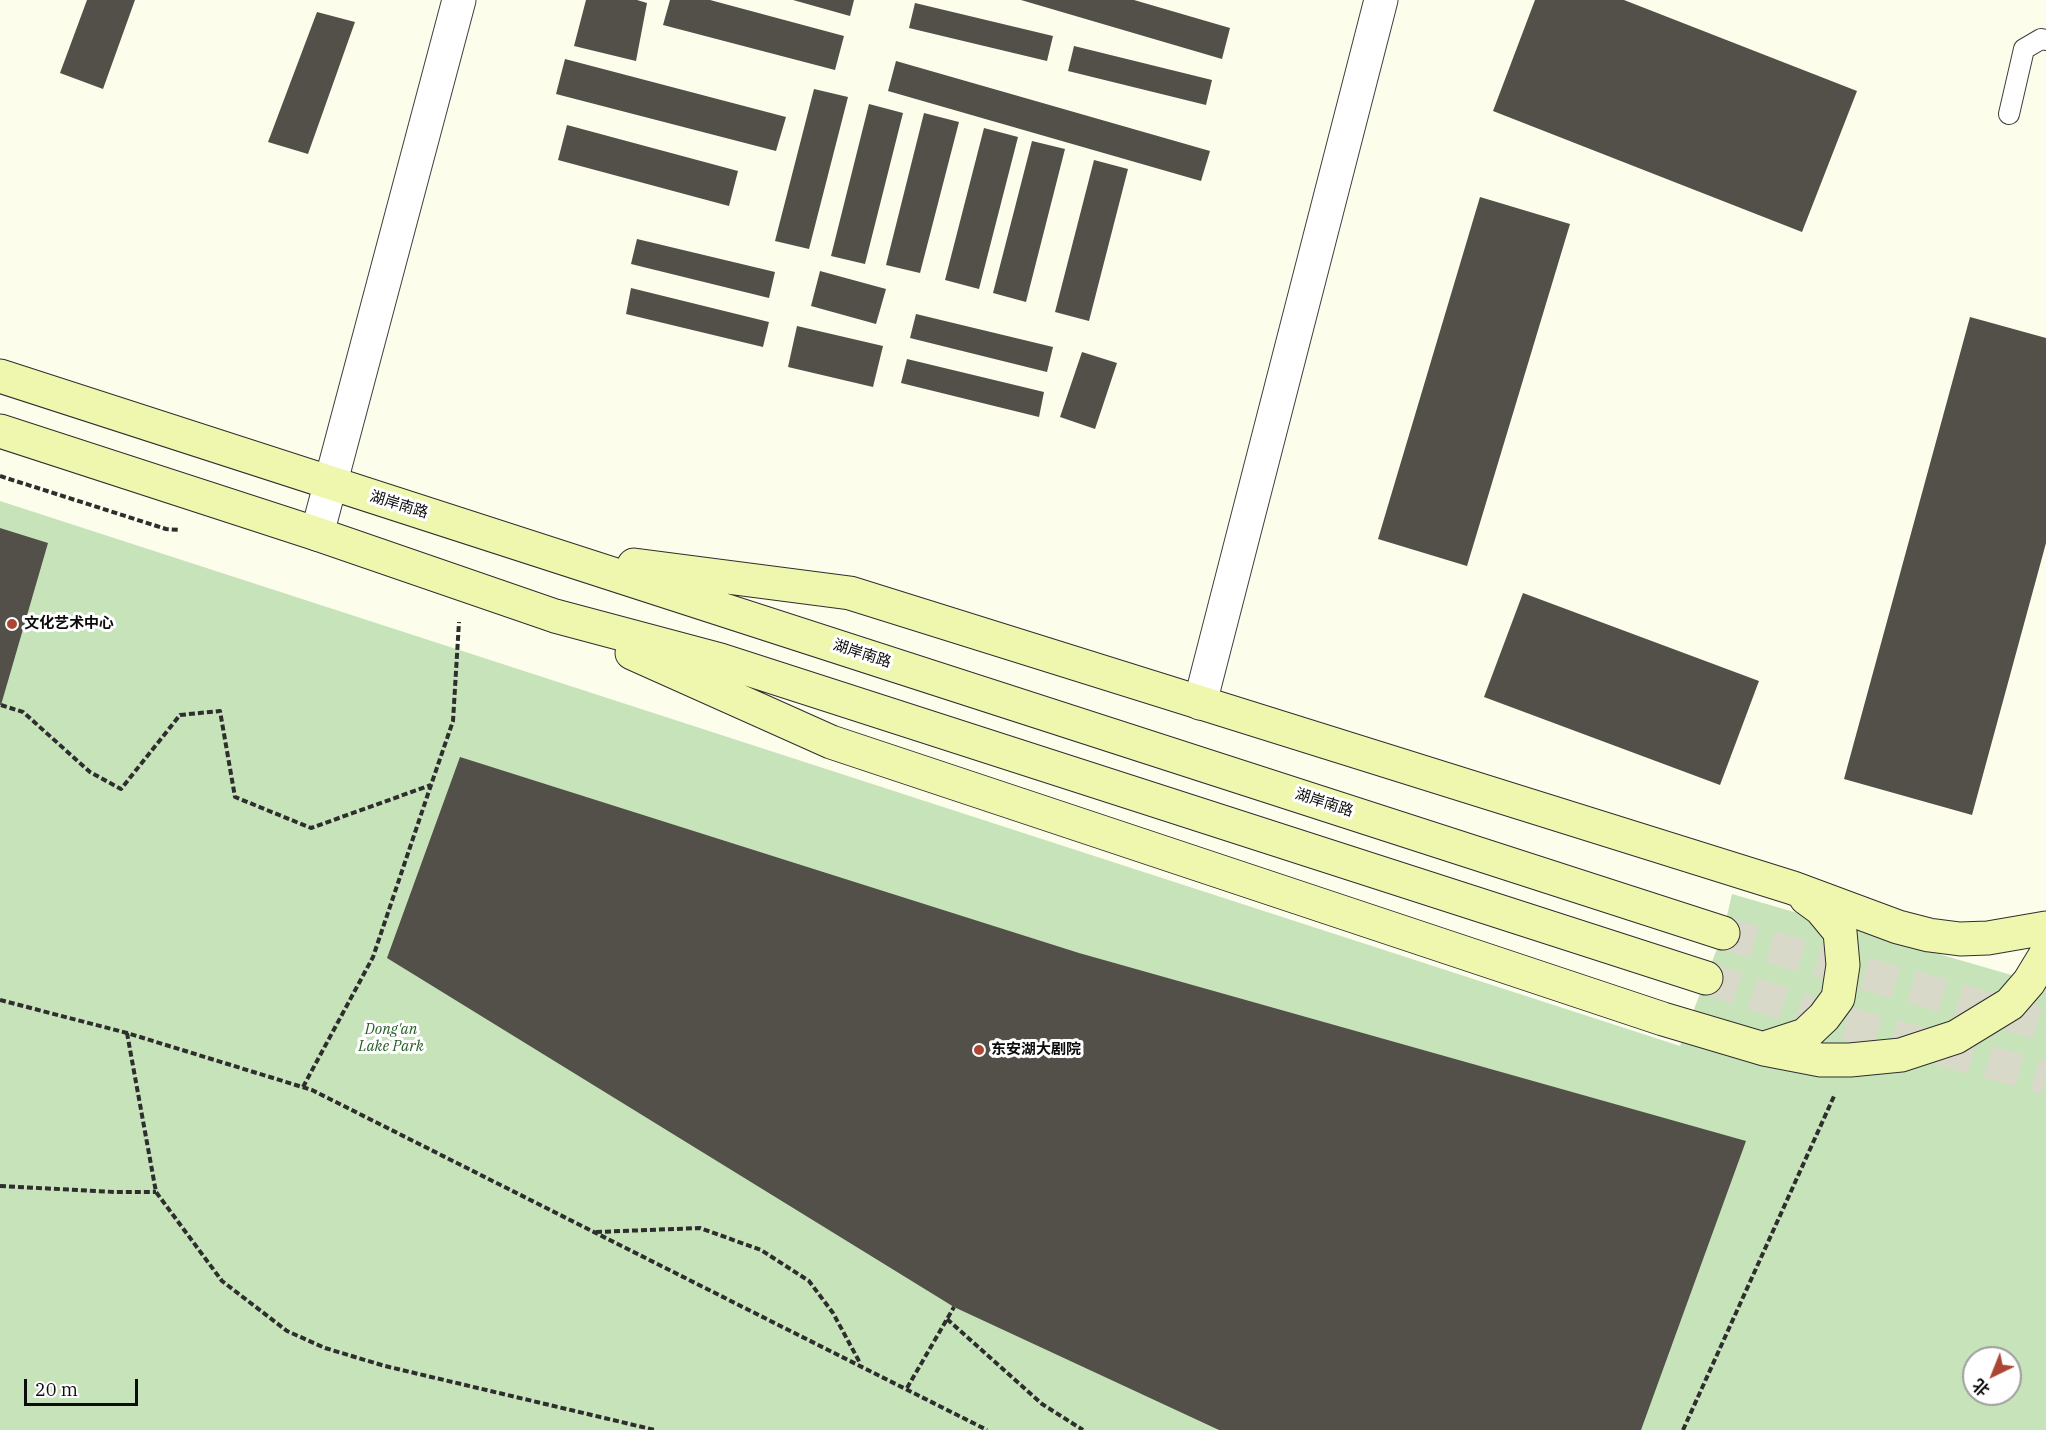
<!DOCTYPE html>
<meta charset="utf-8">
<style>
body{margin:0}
#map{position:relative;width:2046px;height:1430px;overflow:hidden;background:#fdfdec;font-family:"IBM Plex Serif","Noto Sans SC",serif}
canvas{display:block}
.north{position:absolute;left:1962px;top:1346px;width:60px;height:60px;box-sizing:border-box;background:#fff;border:2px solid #9e9e9e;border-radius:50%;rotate:223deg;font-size:16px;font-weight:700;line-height:24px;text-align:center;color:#0c0c0c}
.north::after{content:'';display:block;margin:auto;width:21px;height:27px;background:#ac4634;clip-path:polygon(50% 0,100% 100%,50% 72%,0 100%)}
.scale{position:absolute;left:24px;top:1379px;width:114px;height:27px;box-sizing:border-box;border:3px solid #0c0c0c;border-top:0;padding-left:8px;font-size:18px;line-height:21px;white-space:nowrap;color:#0c0c0c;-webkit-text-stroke:4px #fff;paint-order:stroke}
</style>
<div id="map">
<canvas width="2046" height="1430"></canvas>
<div class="north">北</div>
<div class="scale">20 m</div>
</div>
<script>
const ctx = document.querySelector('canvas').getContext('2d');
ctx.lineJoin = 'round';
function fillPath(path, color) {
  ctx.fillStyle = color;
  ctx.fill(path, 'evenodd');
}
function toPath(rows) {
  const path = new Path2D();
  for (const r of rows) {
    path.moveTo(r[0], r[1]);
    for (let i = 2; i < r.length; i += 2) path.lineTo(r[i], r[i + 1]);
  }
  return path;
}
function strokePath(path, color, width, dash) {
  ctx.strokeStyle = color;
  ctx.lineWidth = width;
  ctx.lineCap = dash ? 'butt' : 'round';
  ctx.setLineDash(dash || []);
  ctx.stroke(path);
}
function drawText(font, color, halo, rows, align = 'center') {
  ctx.font = font + ' "IBM Plex Serif","Noto Sans SC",serif';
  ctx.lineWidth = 6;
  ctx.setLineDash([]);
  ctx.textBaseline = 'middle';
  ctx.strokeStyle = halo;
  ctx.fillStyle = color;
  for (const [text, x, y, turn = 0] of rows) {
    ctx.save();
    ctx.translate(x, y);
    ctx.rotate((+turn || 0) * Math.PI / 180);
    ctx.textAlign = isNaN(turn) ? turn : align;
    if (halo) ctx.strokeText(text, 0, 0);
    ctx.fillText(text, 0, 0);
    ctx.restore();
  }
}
const green = toPath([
 [0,501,1680,1046,1723,933,1732,894,2046,985,2046,1430,0,1430],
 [1974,1358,2010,1358,2010,1394,1974,1394]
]);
const building = toPath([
 [87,0,135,0,103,89,60,73],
 [586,0,637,0,647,3,636,61,574,46],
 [670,0,710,0,844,36,835,70,663,25],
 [793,0,854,0,850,16],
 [1021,0,1134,0,1230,28,1222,59],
 [1535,0,1624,0,1857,91,1802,232,1493,111],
 [915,3,1053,36,1047,61,909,28],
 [317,12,355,22,308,154,268,142],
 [1074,46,1212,80,1206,105,1068,71],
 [565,59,786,117,776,151,556,94],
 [896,61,1210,151,1201,181,888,91],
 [814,89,848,97,809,249,775,241],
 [869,104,903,113,865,264,831,256],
 [924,113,959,122,920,273,886,265],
 [567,125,738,171,729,206,558,160],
 [984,128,1018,137,979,289,945,280],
 [1032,141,1065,149,1026,302,993,293],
 [1094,160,1128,169,1089,321,1055,312],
 [1480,197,1570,224,1467,566,1378,539],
 [637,239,775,272,769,298,631,264],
 [820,271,886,289,876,324,811,306],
 [631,288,769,322,763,347,626,314],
 [916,314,1053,347,1047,372,910,338],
 [1970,317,2046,338,2046,543,1972,815,1844,779],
 [797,326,883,346,873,387,788,367],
 [1082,352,1117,363,1095,429,1060,417],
 [907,359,1044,392,1039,417,901,383],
 [0,528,48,543,1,705,0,705],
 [1523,593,1759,681,1720,785,1484,697],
 [460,757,1079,953,1746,1141,1641,1430,1219,1430,954,1307,387,958]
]);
const secondaryTunnel = toPath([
 [1723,933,2046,1025],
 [1706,978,1824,1017,2046,1078]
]);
const path = toPath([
 [0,476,166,529,180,530],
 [1,705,23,712,90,772,121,789,180,715,220,711,235,797,311,828,431,785],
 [0,1000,127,1033,312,1090,987,1430],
 [127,1033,156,1192,222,1281,287,1331,325,1348,385,1366,655,1430],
 [303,1087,373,957,431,785,453,721,459,622],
 [0,1186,115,1192,156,1192],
 [596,1232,700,1228,761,1250,809,1281,833,1313,860,1363],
 [947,1319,1042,1404,1083,1430],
 [907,1388,954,1307],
 [1683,1430,1835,1094]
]);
const lane = toPath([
 [2009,114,2024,49,2041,39,2046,40]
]);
const street = toPath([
 [317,534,459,0],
 [1200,703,1381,0]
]);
const secondary = toPath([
 [0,376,1723,933],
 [0,431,317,534,555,616,720,660,1706,978],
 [634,565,850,593,1793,888,1898,927,1929,935,1960,939,1988,938,2046,928],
 [632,653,831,742,1663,1019,1764,1049,1821,1060,1850,1060,1901,1055,1956,1037,2010,1004,2029,982,2046,954],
 [1765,1048,1805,1035,1824,1017,1838,998,1843,965,1840,932,1821,909,1806,898]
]);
const markers = [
 [12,624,6,"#ac4634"],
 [979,1050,6,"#ac4634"]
];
const streetNames = [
 ["湖岸南路",399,505,17],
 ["湖岸南路",862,654,18],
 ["湖岸南路",1324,803,18]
];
const poiNames = [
 ["文化艺术中心",24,624],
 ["东安湖大剧院",991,1050]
];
const parkNames = [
 ["Dong'an",391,1030],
 ["Lake Park",391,1047]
];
fillPath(green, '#c7e3ba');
fillPath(building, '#534f49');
strokePath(secondaryTunnel, '#d9d9ca', 33, [33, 16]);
strokePath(lane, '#3f3f3f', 22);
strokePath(street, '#3f3f3f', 35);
strokePath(secondary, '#2e2e2e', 35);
strokePath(path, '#2e2e2e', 4, [6, 3]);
strokePath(lane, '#fff', 20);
strokePath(street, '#fff', 33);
strokePath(secondary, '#eff6ae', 33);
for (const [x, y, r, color] of markers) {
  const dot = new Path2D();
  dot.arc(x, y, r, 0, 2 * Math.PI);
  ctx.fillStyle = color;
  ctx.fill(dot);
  strokePath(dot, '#fff', 2);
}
drawText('15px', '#0c0c0c', '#fff', streetNames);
drawText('bold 15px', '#0c0c0c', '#fff', poiNames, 'left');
drawText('italic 15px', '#245c24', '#fff', parkNames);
</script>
